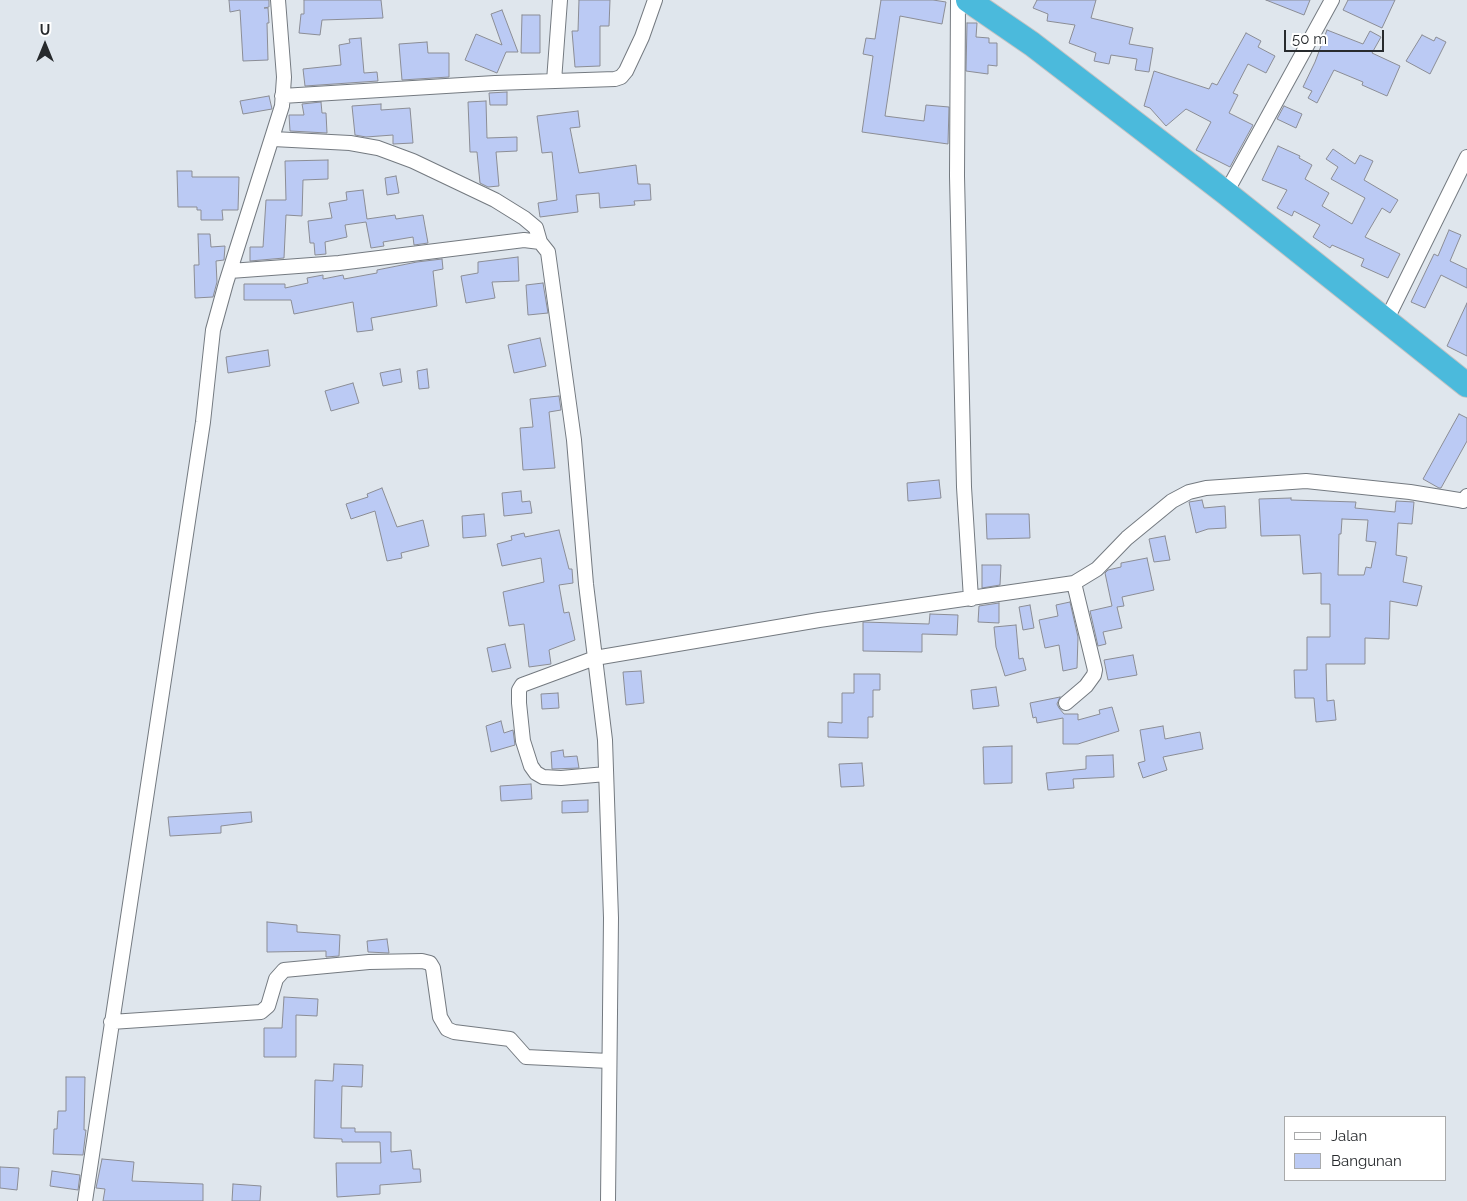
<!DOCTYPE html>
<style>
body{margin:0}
#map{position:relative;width:1467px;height:1201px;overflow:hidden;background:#dfe6ed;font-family:Raleway,sans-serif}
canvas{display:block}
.legend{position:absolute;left:1284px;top:1116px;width:162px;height:65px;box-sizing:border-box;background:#fff;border:1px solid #a9aaab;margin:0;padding:6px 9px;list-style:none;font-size:15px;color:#272a2d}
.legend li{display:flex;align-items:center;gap:10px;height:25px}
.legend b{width:25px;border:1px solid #a9aaab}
.north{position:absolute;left:20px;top:20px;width:50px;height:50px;-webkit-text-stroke:4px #fff;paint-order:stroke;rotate:0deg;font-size:14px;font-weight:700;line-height:20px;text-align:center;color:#272a2d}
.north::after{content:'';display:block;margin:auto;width:18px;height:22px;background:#272a2d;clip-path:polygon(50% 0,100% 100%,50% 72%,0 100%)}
.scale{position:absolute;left:1284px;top:30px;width:100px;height:22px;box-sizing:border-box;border:2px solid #272a2d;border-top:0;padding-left:6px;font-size:15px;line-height:18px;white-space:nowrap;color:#272a2d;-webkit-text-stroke:4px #fff;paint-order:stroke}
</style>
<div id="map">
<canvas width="1467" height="1201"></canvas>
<ul class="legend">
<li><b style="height:6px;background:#fff"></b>Jalan</li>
<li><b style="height:14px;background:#bbcaf4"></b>Bangunan</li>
</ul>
<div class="north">U</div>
<div class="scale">50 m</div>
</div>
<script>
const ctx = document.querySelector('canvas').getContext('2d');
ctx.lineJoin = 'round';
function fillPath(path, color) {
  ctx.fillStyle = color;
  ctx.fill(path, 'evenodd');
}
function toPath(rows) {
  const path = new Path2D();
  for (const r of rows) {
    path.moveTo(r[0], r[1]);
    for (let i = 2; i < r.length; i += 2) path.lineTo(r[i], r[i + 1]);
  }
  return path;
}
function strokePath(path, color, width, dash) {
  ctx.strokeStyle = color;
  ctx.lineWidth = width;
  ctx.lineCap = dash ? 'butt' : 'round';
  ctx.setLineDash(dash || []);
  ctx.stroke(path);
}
const building = toPath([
 [229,0,269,0,269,7,264,8,268,8,269,23,267,23,268,60,243,61,240,10,230,12,229,0],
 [304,0,381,0,383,18,322,20,320,35,299,33,301,14,304,14,304,0],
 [579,0,610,0,609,26,600,26,600,66,575,67,572,31,578,31,579,0],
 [881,0,933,0,946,2,942,24,900,16,885,116,924,121,926,105,949,107,948,144,862,132,873,56,863,54,866,38,875,39,881,0],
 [1037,0,1096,0,1091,18,1133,28,1129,44,1153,48,1149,72,1135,70,1137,59,1111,55,1109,64,1094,61,1096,53,1069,43,1075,25,1047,21,1048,14,1033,8,1037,0],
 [1266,0,1310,0,1304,15,1266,0],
 [1348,0,1395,0,1382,28,1343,10,1348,0],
 [502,10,518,52,506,52,497,73,465,60,476,34,502,45,491,14,502,10],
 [522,15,540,15,540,53,521,53,522,15],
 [967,23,977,23,976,37,989,38,989,43,997,43,997,66,988,65,988,74,966,71,967,23],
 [1327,30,1363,44,1370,31,1381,37,1372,53,1400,66,1387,96,1362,85,1363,82,1334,70,1317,103,1308,98,1312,91,1303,87,1315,62,1327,30],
 [1246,33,1261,41,1258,47,1275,56,1266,73,1248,64,1233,93,1238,95,1229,113,1253,125,1230,167,1196,150,1211,122,1186,109,1166,126,1150,108,1144,106,1154,71,1209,89,1212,83,1217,85,1246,33],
 [1422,35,1434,41,1436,37,1446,42,1430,74,1406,61,1422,35],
 [361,38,364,73,377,72,378,81,305,86,303,69,341,65,339,45,350,43,349,39,361,38],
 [427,42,428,53,449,53,449,77,402,80,399,44,427,42],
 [507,92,507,105,490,105,489,93,507,92],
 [269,96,272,109,243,114,240,101,269,96],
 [486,101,487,138,517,137,517,151,496,152,499,186,488,187,480,183,477,152,470,152,468,102,486,101],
 [321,102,322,113,326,113,327,133,290,131,289,115,304,115,302,104,321,102],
 [381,104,381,110,410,108,413,143,393,144,393,135,366,137,355,135,352,106,381,104],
 [1284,106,1302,114,1296,128,1277,119,1284,106],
 [578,111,580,127,570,128,579,173,636,165,638,184,650,184,651,200,634,201,635,205,600,208,599,193,576,195,578,212,540,217,538,203,557,200,552,152,542,153,537,116,578,111],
 [1278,146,1300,156,1299,158,1312,165,1305,179,1329,193,1322,206,1352,224,1365,198,1331,179,1338,167,1326,159,1333,149,1355,164,1360,155,1373,161,1364,180,1398,200,1390,213,1382,208,1365,237,1400,254,1388,278,1361,266,1364,259,1332,245,1330,248,1313,237,1320,225,1294,211,1292,216,1277,208,1287,190,1262,180,1278,146],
 [328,160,328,179,303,180,302,216,286,215,284,258,250,261,250,247,263,247,266,200,286,200,285,161,328,160],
 [177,171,192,171,192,177,239,177,238,210,222,210,223,220,201,220,201,210,197,210,197,207,178,207,177,171],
 [396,176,399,193,387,195,385,178,396,176],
 [363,190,367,219,395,215,396,219,423,215,428,243,414,245,413,237,383,242,384,246,371,248,366,222,345,225,347,237,325,242,326,254,315,255,314,243,310,243,308,221,332,218,329,203,347,200,346,192,363,190],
 [1449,230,1461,235,1450,261,1467,269,1467,288,1441,275,1425,308,1411,302,1434,254,1438,256,1449,230],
 [198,234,210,234,211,247,225,246,224,260,216,261,217,282,213,297,195,298,194,265,199,265,198,234],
 [518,257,519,281,492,282,495,298,466,303,461,276,478,273,478,262,518,257],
 [442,259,443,269,433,271,437,306,371,318,373,330,357,332,353,302,294,314,291,300,244,300,244,284,285,284,285,288,308,283,307,278,323,275,323,279,343,275,344,279,377,273,377,270,417,262,442,259],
 [543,283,548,313,528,315,526,285,543,283],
 [1467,303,1467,356,1447,346,1467,303],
 [540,338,546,366,514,373,508,345,540,338],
 [268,350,270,366,228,373,226,357,268,350],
 [400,369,402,382,383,386,380,373,400,369],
 [427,369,429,388,419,389,417,371,427,369],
 [353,383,359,403,331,411,325,391,353,383],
 [559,396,561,410,549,412,555,468,523,470,520,428,533,427,530,399,559,396],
 [1459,414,1467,418,1467,441,1441,488,1439,488,1423,479,1459,414],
 [939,480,941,498,908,501,907,483,939,480],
 [382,488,397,527,423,520,429,546,401,553,402,558,387,561,375,511,351,519,346,504,368,497,367,494,382,488],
 [521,491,522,502,530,501,532,513,504,516,502,493,521,491],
 [1291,498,1291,500,1356,502,1355,508,1395,512,1396,501,1414,502,1412,524,1398,523,1396,555,1407,557,1403,582,1422,586,1417,606,1390,601,1389,639,1365,638,1365,664,1326,664,1327,701,1334,700,1336,720,1316,722,1314,698,1295,698,1294,670,1307,670,1307,637,1330,637,1330,604,1321,604,1321,573,1303,574,1300,535,1261,536,1259,499,1291,498],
 [1342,519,1368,520,1366,541,1376,542,1371,568,1366,567,1364,575,1338,575,1339,534,1341,534,1342,519],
 [1202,500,1204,508,1225,506,1226,528,1208,529,1196,533,1189,502,1202,500],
 [484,514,486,536,463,538,462,516,484,514],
 [986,514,1029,514,1030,538,987,539,986,514],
 [559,530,569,569,572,569,573,583,559,585,564,613,569,612,575,640,549,650,551,664,529,667,524,624,509,626,503,592,544,582,541,558,502,566,497,544,512,540,511,536,524,533,525,537,559,530],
 [1165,536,1170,560,1154,562,1149,539,1165,536],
 [1147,558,1154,590,1122,597,1124,606,1117,607,1122,628,1103,632,1106,644,1098,646,1090,611,1112,606,1105,573,1108,570,1121,567,1121,563,1147,558],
 [982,565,1001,565,1000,585,982,588,982,565],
 [1070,602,1078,637,1077,668,1063,671,1059,645,1045,648,1039,620,1058,616,1056,605,1070,602],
 [999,603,999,623,978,622,979,606,999,603],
 [1030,605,1034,628,1023,630,1019,607,1030,605],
 [930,614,958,615,957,635,922,634,922,652,863,651,863,622,929,624,930,614],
 [1016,625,1019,659,1023,658,1026,670,1005,676,996,647,994,627,1016,625],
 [505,644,511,668,492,672,487,648,505,644],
 [1133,655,1137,675,1108,680,1104,660,1133,655],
 [641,671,644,703,626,705,623,672,641,671],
 [854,674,880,674,880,690,873,690,873,717,868,717,868,738,828,737,828,722,842,723,842,693,854,693,854,674],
 [996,687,999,706,973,709,971,690,996,687],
 [558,693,559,708,542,709,541,694,558,693],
 [1060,697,1057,704,1059,708,1064,714,1078,714,1078,720,1100,714,1099,710,1112,707,1119,731,1078,744,1063,744,1063,718,1037,723,1036,717,1033,718,1030,703,1060,697],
 [501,721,504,733,513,730,515,745,491,752,486,726,501,721],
 [1163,726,1165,739,1200,732,1203,749,1163,757,1167,770,1143,778,1138,763,1145,761,1140,730,1163,726],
 [1012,746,1012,783,984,784,983,747,1012,746],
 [563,750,564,757,577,756,579,768,552,769,551,752,563,750],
 [1113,755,1114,777,1073,779,1074,788,1048,790,1046,773,1086,769,1086,756,1113,755],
 [862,763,864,786,841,787,839,764,862,763],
 [531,784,532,799,501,801,500,786,531,784],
 [588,800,588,812,562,813,562,801,588,800],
 [251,812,252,822,221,826,221,833,170,836,168,817,251,812],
 [267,922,297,925,297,932,340,935,339,956,326,957,326,951,267,952,267,922],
 [387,939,389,953,368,952,367,941,387,939],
 [284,997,318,999,317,1016,296,1015,296,1057,264,1057,264,1028,282,1028,284,997],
 [334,1064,363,1065,362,1087,342,1086,341,1128,355,1128,355,1132,391,1132,391,1152,411,1150,413,1169,420,1169,421,1182,380,1185,380,1194,337,1197,336,1163,381,1163,380,1142,342,1142,342,1139,314,1138,315,1080,333,1081,334,1064],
 [66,1077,85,1077,84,1130,86,1130,83,1155,53,1154,54,1129,57,1129,58,1111,66,1111,66,1077],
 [102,1159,134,1162,132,1181,203,1184,203,1201,103,1201,105,1189,96,1188,102,1159],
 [0,1167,19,1168,17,1190,0,1188,0,1167],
 [52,1171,80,1175,78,1190,50,1186,52,1171],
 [233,1184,261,1186,260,1201,232,1201,233,1184]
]);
const minor = toPath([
 [958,0,957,176,964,487,971,599],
 [554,81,560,0],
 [282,96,495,83,615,79,621,77,626,71,642,37,655,0],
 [273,139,350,143,378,148,413,161,495,200,524,218,536,228,540,242],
 [1226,193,1332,0],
 [230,271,339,263,524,240,540,242,548,252,574,440,586,584,605,740,611,918,608,1201],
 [1386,321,1467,157],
 [1066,703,1086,686,1094,675,1095,670,1074,583],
 [606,774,561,778,543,777,536,773,531,766,523,741,519,703,519,690,522,685,595,658,819,620,1074,583,1097,569,1127,538,1172,501,1189,492,1206,488,1306,481,1410,492,1459,500,1463,501,1467,496],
 [111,1022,261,1012,268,1006,276,979,284,970,369,962,422,961,430,963,433,968,440,1017,447,1029,454,1032,510,1039,526,1057,609,1061],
 [85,1201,203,422,213,330,226,283,282,106,284,77,278,0]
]);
const trunk = toPath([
 [968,0,1032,44,1226,193,1467,385]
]);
fillPath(building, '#bbcaf4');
strokePath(building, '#8b8d95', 1);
strokePath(minor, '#747a80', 16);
strokePath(trunk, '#c3c3c4', 26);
strokePath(minor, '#fff', 14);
strokePath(trunk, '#4bbadc', 24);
</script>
